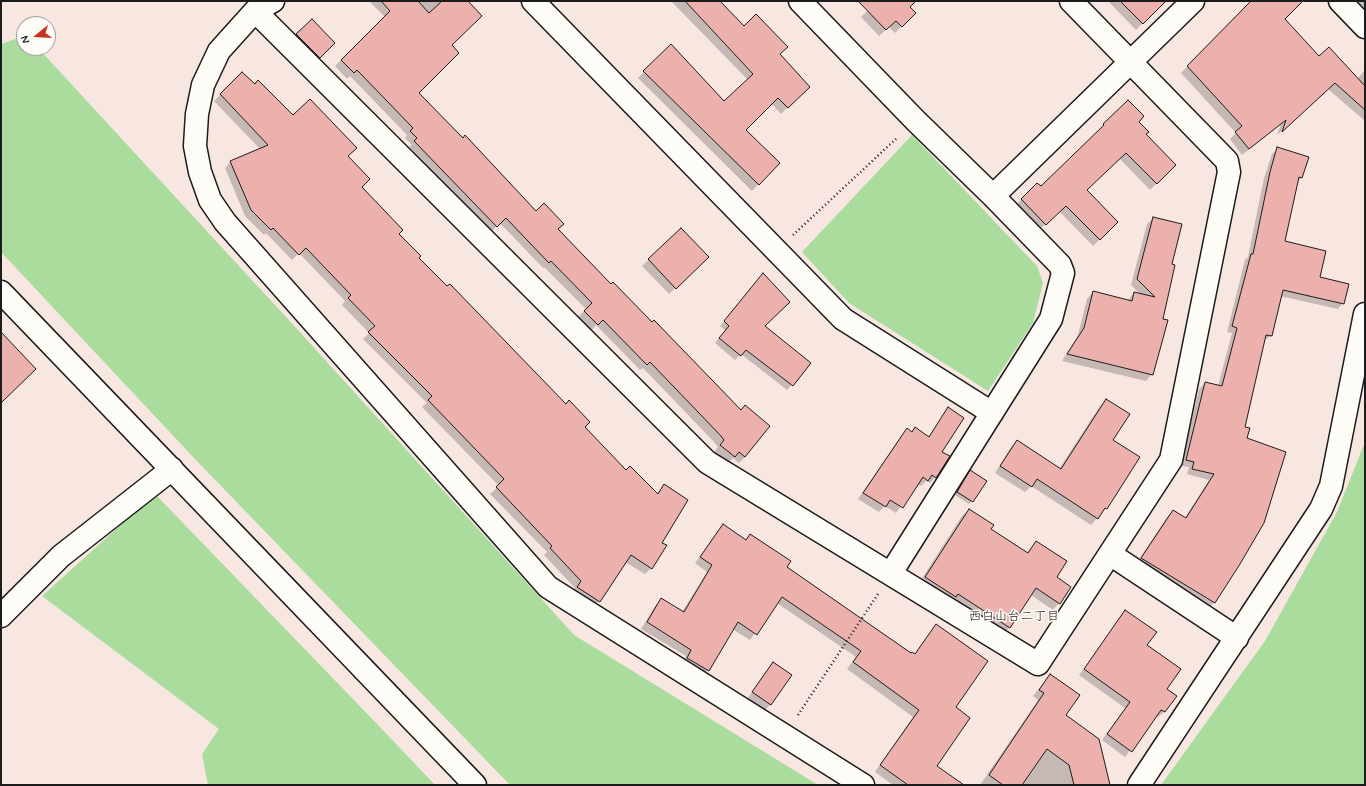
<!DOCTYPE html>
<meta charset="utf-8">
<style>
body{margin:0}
#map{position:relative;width:1366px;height:786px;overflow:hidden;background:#f8e6e1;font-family:Mynerve,sans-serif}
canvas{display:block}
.frame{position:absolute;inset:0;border:2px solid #1c1c1c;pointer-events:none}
.north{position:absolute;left:16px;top:16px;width:40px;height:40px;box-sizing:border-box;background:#fdfcf7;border:1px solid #a3a29f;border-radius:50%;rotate:252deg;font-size:11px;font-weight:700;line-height:16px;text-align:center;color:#1c1c1c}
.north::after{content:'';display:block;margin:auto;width:14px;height:18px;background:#c8321e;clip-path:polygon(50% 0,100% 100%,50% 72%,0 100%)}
</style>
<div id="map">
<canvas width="1366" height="786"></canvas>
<div class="frame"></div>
<div class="north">N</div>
</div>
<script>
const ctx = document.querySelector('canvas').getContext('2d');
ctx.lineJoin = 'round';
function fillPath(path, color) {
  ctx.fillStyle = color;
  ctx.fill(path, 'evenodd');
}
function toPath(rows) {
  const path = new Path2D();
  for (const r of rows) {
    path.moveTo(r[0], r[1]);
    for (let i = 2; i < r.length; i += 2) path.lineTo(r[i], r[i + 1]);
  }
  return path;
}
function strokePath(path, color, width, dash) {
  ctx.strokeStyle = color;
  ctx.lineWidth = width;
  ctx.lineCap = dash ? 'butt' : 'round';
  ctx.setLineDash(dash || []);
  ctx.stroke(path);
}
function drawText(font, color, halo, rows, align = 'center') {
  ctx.font = font + ' Mynerve,"Klee One",sans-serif';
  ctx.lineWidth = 3;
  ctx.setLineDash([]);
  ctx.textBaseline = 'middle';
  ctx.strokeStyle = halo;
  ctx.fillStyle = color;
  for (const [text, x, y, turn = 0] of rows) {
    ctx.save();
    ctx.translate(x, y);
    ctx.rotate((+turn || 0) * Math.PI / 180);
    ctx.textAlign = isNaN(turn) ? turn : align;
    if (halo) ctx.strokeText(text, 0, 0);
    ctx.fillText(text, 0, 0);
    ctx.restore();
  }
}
const green = toPath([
 [24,36,24,48,38,48,298,330,574,635,818,785,510,785,195,459,1,252,1,44],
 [912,135,1037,266,1043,283,1033,323,988,391,849,303,802,252],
 [1365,442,1365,785,1161,785,1265,641,1337,512],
 [155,494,378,725,435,785,208,785,202,754,219,729,42,596]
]);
const shadow = toPath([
 [369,1,466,1,451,45,417,93,536,212,557,229,745,457,739,463,733,458,728,463,714,452,718,447,714,442,643,368,640,370,596,325,591,331,578,317,586,309,544,267,543,268,500,223,490,233,409,147,412,145,405,138,407,135,350,76,347,79,335,66,385,17],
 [671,1,718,1,743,27,779,54,808,87,781,114,771,103,744,130,779,163,752,191,638,78,670,45,724,103,748,80],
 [877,1,903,1,915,13,895,33,889,27,879,36,861,17],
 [1108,1,1164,1,1136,30],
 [1253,1,1302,1,1284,19,1319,57,1357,79,1365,70,1365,121,1328,89,1277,135,1281,124,1242,155,1230,139,1236,133,1181,73],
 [1349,1,1365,1,1365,19],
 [312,20,334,43,313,64,290,41],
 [242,73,293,116,347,157,360,187,417,258,626,471,656,494,664,486,661,543,651,568,645,574,625,562,599,601,593,607,571,593,575,588,544,555,547,552,490,494,499,486,422,407,427,403,363,339,369,333,342,305,345,301,299,253,292,260,266,233,264,235,245,216,225,168,231,161,260,149,214,101],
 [1128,101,1145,134,1175,165,1150,190,1119,158,1086,191,1117,222,1093,246,1059,211,1039,230,1015,206,1037,184,1041,188],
 [1278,149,1301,178,1297,182,1284,242,1343,303,1338,309,1280,296,1271,336,1263,341,1244,428,1246,439,1239,564,1214,603,1208,608,1136,564,1167,517,1173,512,1184,519,1209,480,1187,474,1189,467,1181,466,1199,389,1205,383,1218,386,1232,333,1227,332,1245,260,1248,257,1264,178,1272,154],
 [1153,218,1171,264,1152,374,1146,381,1062,361,1078,335,1087,299,1093,292,1127,301,1134,293,1140,294,1131,285,1147,224],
 [681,229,708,257,669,294,642,266],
 [759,279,764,326,809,364,787,390,741,354,735,360,715,343,725,330,720,326],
 [1106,400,1106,508,1091,525,1031,486,1025,492,995,473,1011,447,1017,441,1059,469,1100,406],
 [948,409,935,477,930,483,926,481,921,486,917,484,896,513,885,506,879,512,858,499,901,436,907,430,911,432,915,428,928,437],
 [968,475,972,501,969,504,955,495],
 [969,510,989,529,1026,554,1036,542,1055,578,1059,603,1053,610,1031,595,1010,627,1003,634,919,583,962,516],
 [723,525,745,540,751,535,785,568,911,655,914,655,936,625,954,707,936,766,963,785,893,785,875,772,913,717,847,669,856,657,777,603,750,640,732,629,708,670,702,676,681,664,686,656,641,629,655,606,661,600,682,612,707,572,695,563],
 [1126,611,1146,645,1166,689,1175,696,1164,712,1158,717,1156,716,1125,757,1102,740,1125,708,1079,675],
 [773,663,771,704,764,711,747,699],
 [1050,675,1064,715,1109,785,980,785,1038,700,1033,696]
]);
const building = toPath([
 [381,1,418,1,429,13,442,1,468,1,482,16,452,45,459,53,419,93,463,138,465,135,536,211,544,203,564,224,558,229,611,284,613,282,652,322,654,320,741,410,745,405,770,426,745,457,739,452,735,457,720,445,724,440,721,436,650,362,647,365,603,320,598,325,584,311,592,303,551,261,549,263,506,218,497,227,414,141,417,138,410,131,413,128,357,70,354,73,341,60,390,11,381,1],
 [685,1,720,1,744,26,756,14,788,47,780,54,810,87,788,108,778,98,746,130,780,163,759,185,643,71,671,44,724,101,753,74,685,1],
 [858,1,916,1,910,7,916,13,902,27,896,21,886,30,858,1],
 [1120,1,1166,1,1143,24,1120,1],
 [1251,1,1303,1,1285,19,1319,56,1329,47,1365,86,1365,110,1335,83,1282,132,1286,120,1249,149,1235,132,1242,126,1187,66,1251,1],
 [312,19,335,43,320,58,296,34,312,19],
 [242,72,255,84,258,80,293,115,310,99,357,148,348,156,370,179,362,187,403,230,399,234,421,256,419,258,447,286,450,284,566,404,569,400,590,422,585,427,626,470,630,466,658,494,664,484,688,500,662,543,667,545,652,569,631,555,600,602,577,587,581,581,550,548,552,546,496,487,504,479,428,400,432,396,368,332,375,326,348,298,351,295,306,248,299,255,273,228,271,230,251,210,230,161,268,145,220,94,242,72],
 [1128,100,1144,116,1139,122,1149,132,1146,134,1176,165,1157,184,1126,153,1087,190,1118,222,1100,240,1066,206,1046,225,1021,199,1037,183,1041,186,1104,125,1103,124,1128,100],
 [1277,147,1309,157,1302,178,1299,177,1285,241,1326,251,1320,277,1349,284,1344,304,1283,290,1272,336,1266,335,1245,427,1250,428,1247,438,1286,452,1264,523,1240,564,1215,603,1141,558,1173,510,1186,518,1214,474,1192,469,1194,462,1186,460,1205,382,1222,386,1237,328,1232,326,1251,254,1253,254,1270,172,1277,147],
 [1153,217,1182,224,1172,264,1175,265,1163,319,1168,320,1153,375,1067,354,1084,328,1093,291,1132,301,1134,292,1155,297,1137,279,1153,217],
 [681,228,709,257,676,289,648,259,681,228],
 [763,273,790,302,765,326,811,363,793,386,746,350,741,356,719,338,729,326,724,321,763,273],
 [1,332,36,369,1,403,1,332],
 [1106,399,1130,414,1113,440,1140,457,1107,509,1105,508,1098,519,1037,479,1032,487,1000,466,1017,440,1061,469,1106,399],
 [948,407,964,418,942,452,950,456,936,478,932,475,928,481,923,477,903,508,890,500,886,507,863,493,907,428,912,432,915,427,929,437,948,407],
 [970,470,987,481,973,502,957,492,970,470],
 [969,509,994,525,991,529,1028,553,1036,541,1067,561,1057,577,1071,587,1060,604,1036,588,1010,628,958,594,956,597,925,577,969,509],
 [723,524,746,540,750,534,791,561,787,567,911,653,912,652,915,654,936,624,988,661,956,707,970,718,937,766,964,785,908,785,880,765,919,710,853,662,861,651,782,597,757,635,738,622,709,671,687,658,691,650,647,622,661,598,684,612,712,565,700,557,723,524],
 [1125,610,1157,632,1147,645,1181,669,1167,689,1177,696,1165,712,1161,710,1132,752,1107,734,1130,702,1084,669,1125,610],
 [773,662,792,675,771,705,752,692,773,662],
 [1050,674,1080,695,1066,715,1099,739,1110,785,1074,785,1069,765,1047,749,1022,785,1003,785,989,775,1044,693,1039,690,1050,674]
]);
const path = toPath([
 [793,235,898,137],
 [798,715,878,594]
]);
const street = toPath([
 [273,1,255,11,219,51,203,85,197,114,195,146,200,172,210,200,225,222,548,587,863,785],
 [533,1,843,319,992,413],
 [800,1,915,120,993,196,1060,265,1063,273,1051,319,891,573],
 [1340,1,1365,27],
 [255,11,707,462,1038,664,1171,460,1229,172,1227,161,1071,1],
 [993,196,1193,1],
 [1110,554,1237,638],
 [1,616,61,556,172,469],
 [1139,785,1321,509,1331,486,1365,314]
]);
const secondary = toPath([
 [1,292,475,785]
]);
const neighbourhoodNames = [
 ["西白山台二丁目",1014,617]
];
fillPath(green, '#a9dc9d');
fillPath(shadow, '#0003');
fillPath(building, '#ecb1ad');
strokePath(building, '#1c1c1c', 1);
strokePath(street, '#1c1c1c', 25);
strokePath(secondary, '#1c1c1c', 25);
strokePath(path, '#1c1c1c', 2.5, [1, 3]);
strokePath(street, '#fdfcf7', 22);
strokePath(secondary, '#fdfcf7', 22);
drawText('13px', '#1c1c1c', '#fdfcf7', neighbourhoodNames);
</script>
